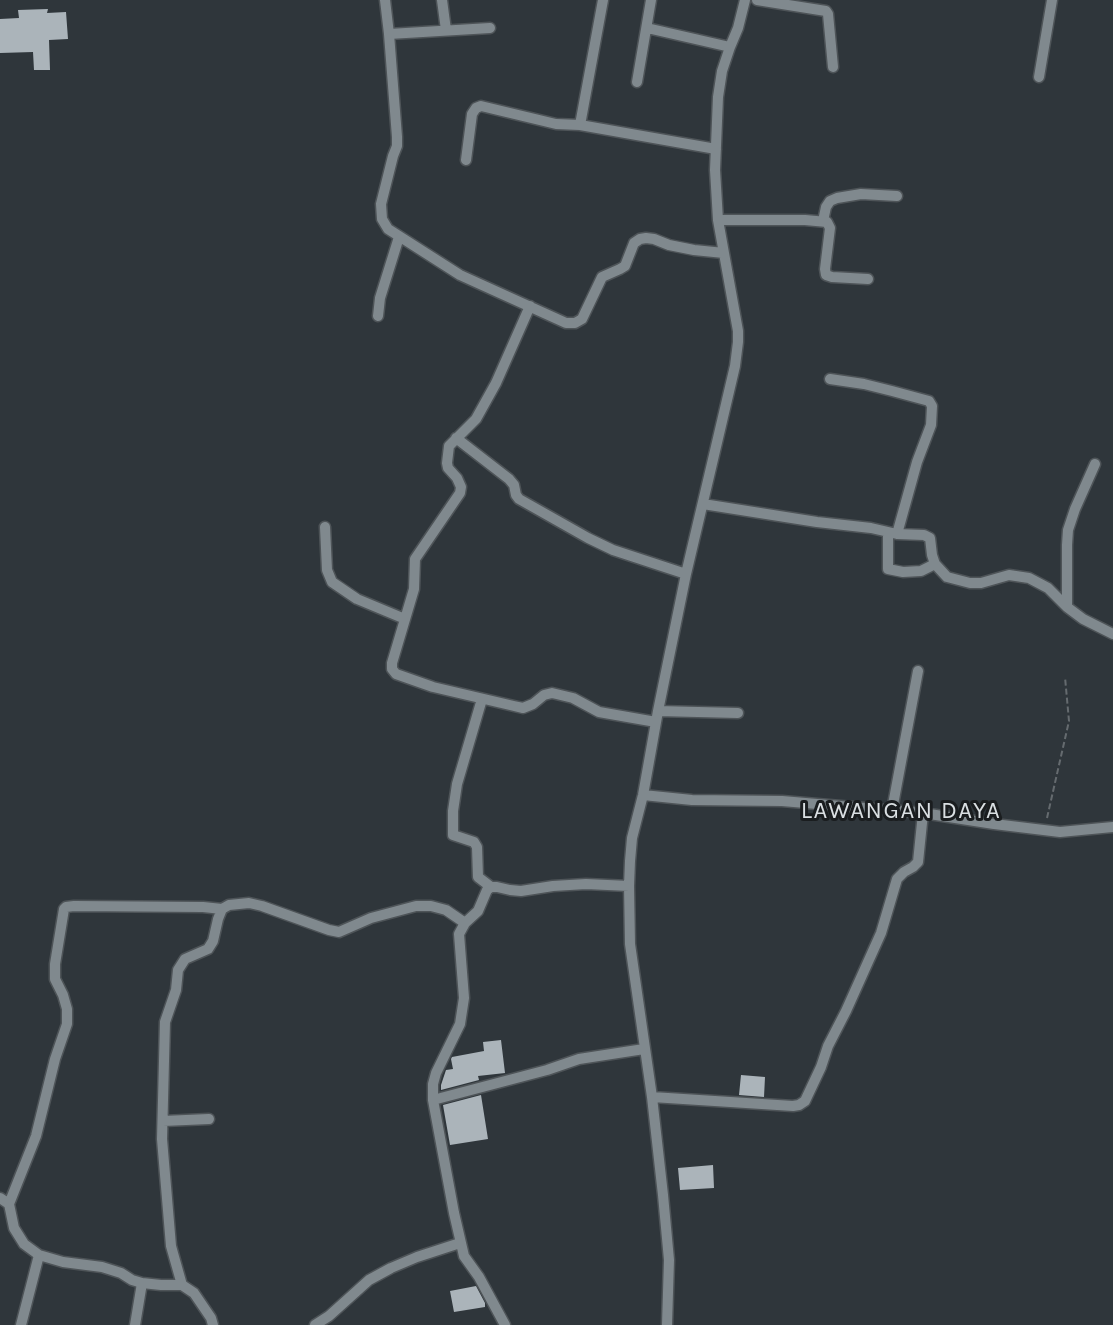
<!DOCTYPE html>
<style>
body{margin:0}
canvas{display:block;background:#2f363b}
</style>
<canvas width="1113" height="1325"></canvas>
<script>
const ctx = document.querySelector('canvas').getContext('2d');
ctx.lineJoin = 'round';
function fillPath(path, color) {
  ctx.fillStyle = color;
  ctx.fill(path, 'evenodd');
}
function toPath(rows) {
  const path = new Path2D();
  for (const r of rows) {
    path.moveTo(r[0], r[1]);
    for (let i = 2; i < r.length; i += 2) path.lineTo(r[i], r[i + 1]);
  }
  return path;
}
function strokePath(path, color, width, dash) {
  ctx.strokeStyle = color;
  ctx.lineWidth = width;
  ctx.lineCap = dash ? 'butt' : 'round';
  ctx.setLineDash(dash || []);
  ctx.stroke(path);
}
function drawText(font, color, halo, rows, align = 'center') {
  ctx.font = font + ' Karla,sans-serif';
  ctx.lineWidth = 6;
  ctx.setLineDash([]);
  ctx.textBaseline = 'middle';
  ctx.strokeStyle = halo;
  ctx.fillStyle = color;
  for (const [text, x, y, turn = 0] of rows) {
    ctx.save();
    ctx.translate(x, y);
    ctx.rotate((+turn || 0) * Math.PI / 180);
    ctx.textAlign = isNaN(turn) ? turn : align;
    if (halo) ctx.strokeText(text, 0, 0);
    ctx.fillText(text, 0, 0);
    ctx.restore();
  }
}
const building = toPath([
 [48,9,47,13,66,12,68,39,49,40,50,70,34,70,33,52,0,53,0,19,19,18,18,10],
 [501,1040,505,1073,478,1076,479,1080,441,1090,441,1085,446,1070,453,1069,451,1059,452,1057,484,1051,483,1042],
 [741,1075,765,1077,764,1097,739,1095],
 [481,1095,488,1139,450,1145,443,1105],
 [713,1165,714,1188,680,1190,678,1168],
 [476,1286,485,1303,485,1307,454,1312,450,1291]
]);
const path = toPath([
 [1047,818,1069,721,1065,677]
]);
const minor = toPath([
 [385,0,389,34,397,137,397,146,393,156,381,204,382,219,388,229,460,275,566,323,575,323,582,319,602,277,620,269,625,266,634,243,640,239,646,238,654,239,669,245,694,250,724,253],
 [442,0,446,30],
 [757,0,826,11,828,14,833,67],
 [647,28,730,47],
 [389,34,490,28],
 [1039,77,1052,0],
 [637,82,651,0],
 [580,125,603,0],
 [466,160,472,114,476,108,481,106,556,124,580,125,716,149],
 [718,220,805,220,827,222,830,228,825,269,826,275,832,277,868,279],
 [823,221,826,207,830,201,837,198,861,194,897,196],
 [530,306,496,383,476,419,449,446,447,463,448,468,457,478,461,487,460,493,415,559,414,589,392,663,392,669,396,674,433,687,514,706,523,708,533,704,544,695,552,693,573,698,599,712,656,722],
 [378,316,380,298,399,237],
 [830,379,864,384,892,391,929,401,932,406,931,425,917,462,897,534],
 [456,438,509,479,514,485,516,495,519,499,588,538,613,550,686,574],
 [703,504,817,522,871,528,897,534,924,535,930,538,932,555,935,564,947,577,970,583,981,583,1009,575,1029,578,1048,588,1067,607,1083,619,1113,634],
 [325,527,327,570,332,582,357,599,405,619],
 [888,532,888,569,903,572,921,571,935,564],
 [1067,607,1067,545,1068,530,1075,509,1095,464],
 [482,699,457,784,453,811,453,835,474,842,477,847,478,877,491,887],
 [658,711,738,713],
 [643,795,692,800,782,801,923,813,994,824,1060,832,1113,827],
 [892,810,918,671],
 [652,1097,793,1106,799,1105,805,1101,821,1067,828,1046,846,1011,881,933,897,879,904,872,913,867,918,862,923,813],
 [433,1100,547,1070,579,1059,644,1049],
 [163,1121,209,1119],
 [0,1198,9,1204,14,1228,24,1244,39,1255,63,1262,102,1267,121,1273,132,1280,142,1283,161,1285,182,1285,194,1293,211,1318,213,1325],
 [9,1204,36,1136,55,1059,67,1024,67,1009,63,995,55,979,55,964,64,909,66,907,74,906,203,907,222,909],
 [182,1285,171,1246,162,1139,165,1022,176,990,178,970,185,959,208,949,213,941,218,919,222,909,229,905,249,903,262,906,329,930,339,932,371,918,416,906,431,906,446,910,465,923],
 [21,1325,39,1255],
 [135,1325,142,1283],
 [315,1325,329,1316,369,1280,391,1268,417,1257,460,1243],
 [505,1325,479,1277,464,1256,454,1213,433,1100,433,1084,436,1073,460,1024,464,998,459,934,465,923,478,911,487,890,491,887,497,887,510,890,521,891,553,886,586,884,629,886],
 [667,1325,669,1260,663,1195,652,1097,630,944,629,886,630,861,632,838,643,795,658,711,686,574,735,366,738,342,738,331,718,220,715,170,718,97,722,71,730,47,738,28,745,0]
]);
const quarterNames = [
 ["LAWANGAN DAYA",901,811]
];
fillPath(building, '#abb4ba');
strokePath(minor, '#4e5458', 13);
strokePath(path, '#656b6f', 2, [6, 3]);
strokePath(minor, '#80898e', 10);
ctx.letterSpacing = '1.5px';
drawText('24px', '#dadfe2', '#1a1d1f', quarterNames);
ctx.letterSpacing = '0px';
</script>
